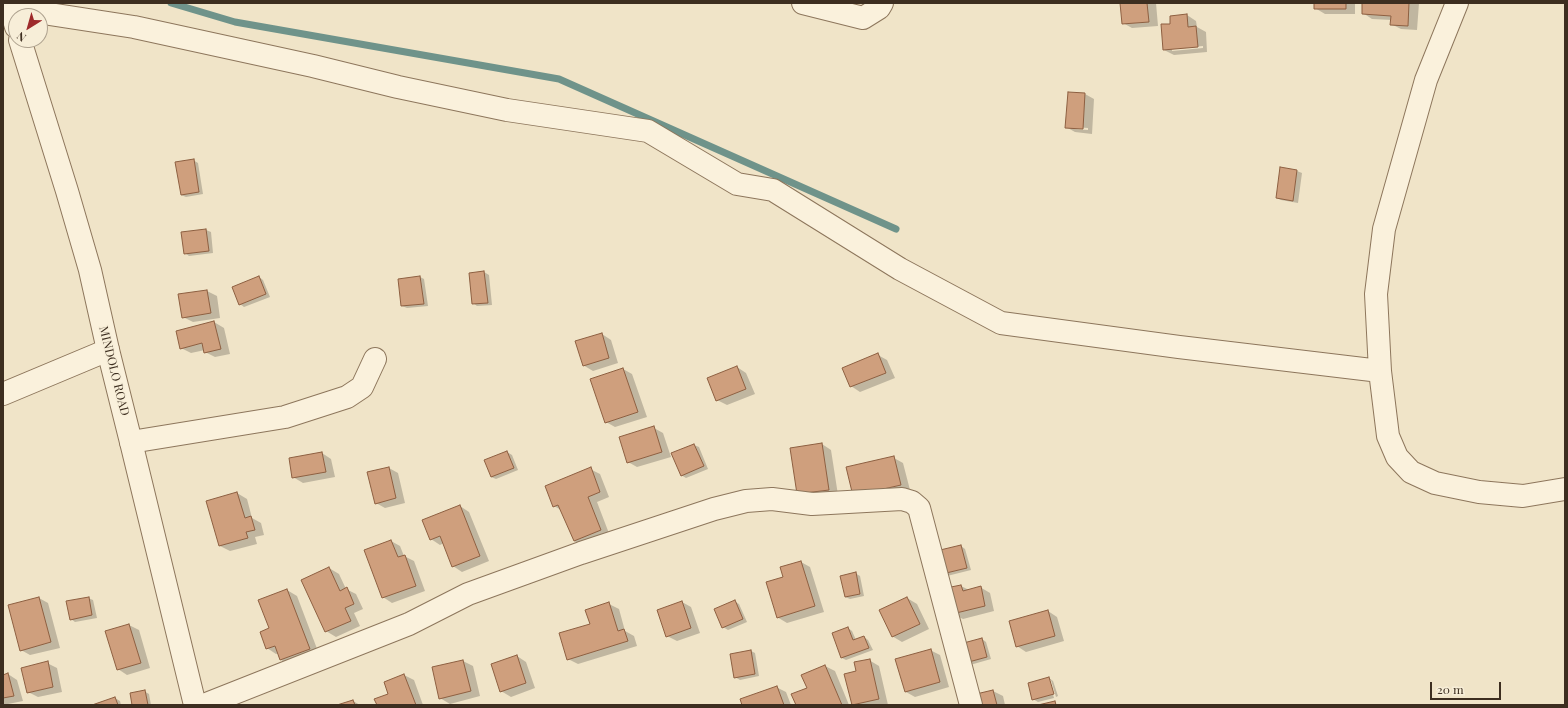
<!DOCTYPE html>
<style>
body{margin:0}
#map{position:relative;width:1568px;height:708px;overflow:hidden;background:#f0e4c8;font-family:"Playfair Display",serif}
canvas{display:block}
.frame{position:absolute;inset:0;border:4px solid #3d2e20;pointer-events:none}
.north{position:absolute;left:8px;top:8px;width:40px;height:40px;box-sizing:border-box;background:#f7eed8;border:1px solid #ada18e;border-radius:50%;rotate:217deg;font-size:11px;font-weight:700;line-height:16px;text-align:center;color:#3d2e20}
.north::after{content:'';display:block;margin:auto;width:14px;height:18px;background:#9e2a2b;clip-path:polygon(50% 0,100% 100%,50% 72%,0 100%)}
.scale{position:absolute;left:1430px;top:682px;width:71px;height:18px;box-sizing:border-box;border:2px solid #3d2e20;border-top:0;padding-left:5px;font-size:12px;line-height:14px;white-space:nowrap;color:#3d2e20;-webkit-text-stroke:3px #f7eed8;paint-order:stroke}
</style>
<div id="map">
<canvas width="1568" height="708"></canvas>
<div class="frame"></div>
<div class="north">N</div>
<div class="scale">20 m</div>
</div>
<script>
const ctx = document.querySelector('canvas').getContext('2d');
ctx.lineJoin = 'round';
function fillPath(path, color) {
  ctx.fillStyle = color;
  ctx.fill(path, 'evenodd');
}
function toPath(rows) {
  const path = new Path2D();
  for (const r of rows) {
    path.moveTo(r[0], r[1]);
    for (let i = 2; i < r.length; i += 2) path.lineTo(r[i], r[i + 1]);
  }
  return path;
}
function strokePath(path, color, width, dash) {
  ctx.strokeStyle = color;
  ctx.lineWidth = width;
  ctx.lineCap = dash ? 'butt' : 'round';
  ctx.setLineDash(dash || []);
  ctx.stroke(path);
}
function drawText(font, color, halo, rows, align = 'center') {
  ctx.font = font + ' "Playfair Display",serif';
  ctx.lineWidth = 3;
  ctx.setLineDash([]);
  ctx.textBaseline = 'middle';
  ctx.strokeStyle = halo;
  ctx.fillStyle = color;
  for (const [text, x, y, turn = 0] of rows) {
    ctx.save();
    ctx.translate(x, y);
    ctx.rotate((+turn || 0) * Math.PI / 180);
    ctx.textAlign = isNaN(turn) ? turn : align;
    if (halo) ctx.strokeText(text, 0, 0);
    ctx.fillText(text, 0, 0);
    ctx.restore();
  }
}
const shadow = toPath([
 [1121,3,1156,3,1158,26,1132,28,1123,23],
 [1315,3,1355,3,1355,14,1325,14,1315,8],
 [1363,3,1419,3,1417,30,1401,29,1391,24,1392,20,1372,19,1363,13],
 [1187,15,1196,21,1197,27,1206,32,1207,52,1174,55,1164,50],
 [1203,46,1203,48,1172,51,1172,49],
 [1085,94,1094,99,1092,134,1075,132,1066,127],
 [1074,127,1088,128,1088,130,1074,129],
 [193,160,198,163,203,194,186,197,181,195],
 [1281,168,1297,171,1302,173,1298,203,1281,200,1277,198],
 [206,230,211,232,213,253,189,256,185,253],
 [484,272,489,275,492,305,477,306,473,303,470,274],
 [259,277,263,280,270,297,244,307,240,304],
 [420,277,424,279,428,306,407,308,402,306],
 [207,291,217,296,220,318,193,322,183,317,179,295],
 [214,322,224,328,230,354,215,357,205,352,205,350,191,353,181,348,177,331],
 [602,334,611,340,618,363,593,371,583,365],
 [878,355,887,360,895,378,860,392,851,386],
 [737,367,746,373,755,394,727,405,717,400],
 [623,369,632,374,647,417,615,427,606,422],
 [654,428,663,433,671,457,637,467,628,462],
 [822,444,831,450,838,495,807,499,791,449],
 [694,445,699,447,708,469,686,478,681,475],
 [507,452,512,455,518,470,496,479,491,477],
 [322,453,331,459,335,477,303,483,293,477],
 [894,458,903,463,910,490,863,501],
 [389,468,398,473,405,503,385,508,376,503],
 [590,469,600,474,609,497,597,502,610,536,584,546,574,541,561,510,554,506],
 [237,493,247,499,252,518,261,523,264,535,255,537,257,544,230,551,220,546,207,502],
 [460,506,469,512,489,561,462,572,453,566,444,543,440,545,431,539],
 [391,541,400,546,404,556,414,561,425,591,392,603,383,597],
 [961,546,965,549,971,570,947,576,943,573],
 [801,562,810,567,824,612,787,623,777,617],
 [329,568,339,574,346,589,356,594,363,609,354,613,360,626,336,637,326,631],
 [855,573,860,576,864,596,850,599,845,597],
 [961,586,969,590,980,587,990,593,994,611,963,619,953,614,947,589],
 [287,590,297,596,319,654,291,665,281,660,279,653,276,654,267,648,270,629],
 [39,598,48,603,60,648,30,655,21,650],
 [88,598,93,600,97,618,75,622,71,619],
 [907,598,917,604,929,629,902,642,892,636],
 [734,601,739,604,747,622,728,630,723,627],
 [682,602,691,607,700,633,677,641,667,636],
 [609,604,619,609,625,631,634,636,637,646,578,664,568,659,591,624],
 [1048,611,1057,617,1064,641,1026,652,1017,646],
 [129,625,139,630,150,668,127,675,118,669],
 [848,628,852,631,856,640,864,637,868,640,873,650,846,660,842,658],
 [982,639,986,642,991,659,970,665,966,662],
 [930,650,940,655,949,687,915,697,906,692,896,660],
 [751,651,755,653,759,676,740,680,735,677],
 [517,656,526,662,535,688,511,697,501,691],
 [869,660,879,666,888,705,853,705,846,675,858,672],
 [463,661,473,666,480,696,450,704,440,698],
 [47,663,57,668,62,692,38,697,28,692],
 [825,666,835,671,849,705,797,705],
 [8,674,17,680,23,701,3,705,3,676],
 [404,675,414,680,423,705,378,705,389,694],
 [1049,678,1053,681,1058,696,1056,697,1051,680,1049,680,1054,698,1038,702,1033,699],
 [776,687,786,692,791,705,743,705],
 [144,691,149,694,151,705,133,705],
 [993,691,1003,696,1005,705,976,705],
 [115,698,120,701,121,705,95,705],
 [353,701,360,705,340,705]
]);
const stream = toPath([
 [171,3,235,22,559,79,896,229]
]);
const building = toPath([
 [1120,3,1147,3,1149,22,1122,24,1120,3],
 [1314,3,1346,3,1346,9,1314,9,1314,3],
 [1362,3,1409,3,1408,26,1390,25,1391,16,1362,14,1362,3],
 [1187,14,1188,27,1196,26,1198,47,1163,50,1161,24,1170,24,1170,16,1187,14],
 [1068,92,1085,93,1083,129,1065,128,1068,92],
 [194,159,199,192,181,195,175,162,194,159],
 [1280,167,1297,170,1293,201,1276,198,1280,167],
 [206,229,209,251,184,254,181,232,206,229],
 [484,271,488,303,472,304,469,273,484,271],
 [259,276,266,294,239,305,232,287,259,276],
 [420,276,424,304,401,306,398,279,420,276],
 [207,290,211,313,182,318,178,294,207,290],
 [214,321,221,349,204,353,202,343,180,349,176,331,214,321],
 [602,333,609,358,583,366,575,341,602,333],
 [878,353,886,373,850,387,842,368,878,353],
 [737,366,746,389,716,401,707,378,737,366],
 [623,368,638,412,605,423,590,379,623,368],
 [654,426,662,452,627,463,619,437,654,426],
 [822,443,829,490,797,494,790,448,822,443],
 [694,444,704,466,681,476,671,453,694,444],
 [507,451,514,468,491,477,484,460,507,451],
 [322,452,326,472,292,478,289,458,322,452],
 [894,456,901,485,853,496,846,467,894,456],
 [389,467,396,498,375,504,367,472,389,467],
 [591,467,600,492,588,497,601,530,574,541,558,505,553,507,545,486,591,467],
 [237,492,245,518,251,516,255,530,246,532,248,538,219,546,206,501,237,492],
 [460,505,480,556,452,567,440,536,430,540,422,520,460,505],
 [391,540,398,557,405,555,416,586,382,598,364,550,391,540],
 [961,545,967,568,942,574,936,551,961,545],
 [801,561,815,606,777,618,766,582,783,577,780,567,801,561],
 [329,567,340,591,347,587,354,604,345,608,351,621,325,632,301,580,329,567],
 [856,572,860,594,845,597,840,576,856,572],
 [961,585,963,591,981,586,985,606,952,614,946,588,961,585],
 [287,589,310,649,280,660,275,646,266,649,260,632,269,628,258,600,287,589],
 [39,597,51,642,20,651,8,605,39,597],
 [89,597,92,615,70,620,66,601,89,597],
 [907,597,920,624,892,637,879,610,907,597],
 [735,600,743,619,722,628,714,609,735,600],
 [682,601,691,628,666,637,657,610,682,601],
 [609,602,618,631,624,629,628,641,567,660,559,633,590,624,585,610,609,602],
 [1048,610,1055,636,1016,647,1009,621,1048,610],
 [129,624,141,663,117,670,105,631,129,624],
 [848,627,853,640,864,636,869,648,841,658,832,633,848,627],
 [982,638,987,657,965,663,960,644,982,638],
 [931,649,940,682,905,692,895,659,931,649],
 [751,650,755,674,734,678,730,654,751,650],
 [517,655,526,683,500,692,491,664,517,655],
 [870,659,879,699,852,705,844,674,856,671,854,662,870,659],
 [463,660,471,691,439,699,432,667,463,660],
 [48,661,53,687,27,693,21,668,48,661],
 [825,665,842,705,796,705,791,694,807,688,801,675,825,665],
 [8,673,14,696,3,698,3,675,8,673],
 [404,674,416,705,377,705,374,699,388,694,384,682,404,674],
 [1049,677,1054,694,1032,700,1028,683,1049,677],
 [777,686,784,705,742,705,740,699,777,686],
 [145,690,148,705,132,705,130,693,145,690],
 [993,690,997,705,975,705,972,695,993,690],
 [115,697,118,705,92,705,115,697],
 [353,700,355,705,337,705,353,700],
 [1055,701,1056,705,1038,705,1055,701]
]);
const minor = toPath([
 [803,3,863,18,879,8,882,3],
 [1457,3,1426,80,1384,229,1376,294,1380,371,1388,436,1397,457,1411,472,1435,483,1479,492,1523,496,1565,489],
 [10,8,134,27,313,66,398,87,507,110,648,131,737,184,773,190,900,269,1001,323,1179,347,1380,371],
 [3,394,108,350],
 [131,442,285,417,347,397,362,387,375,359],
 [204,705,409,624,468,594,581,553,714,509,746,501,772,499,812,504,902,499,912,502,919,508,971,705]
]);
const tertiary = toPath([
 [9,3,16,27],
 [20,40,67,191,90,270,108,350,131,442,195,705]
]);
const streetNames = [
 ["MINDOLO ROAD",114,371,76]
];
fillPath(shadow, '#0003');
strokePath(stream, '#6f938a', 7);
fillPath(building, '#cf9f7d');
strokePath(building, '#8d5f41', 1);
strokePath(minor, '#8d765c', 24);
strokePath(tertiary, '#8d765c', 24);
strokePath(minor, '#faf1dc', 22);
strokePath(tertiary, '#faf1dc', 22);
drawText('12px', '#3d2e20', '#f7eed8', streetNames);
</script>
